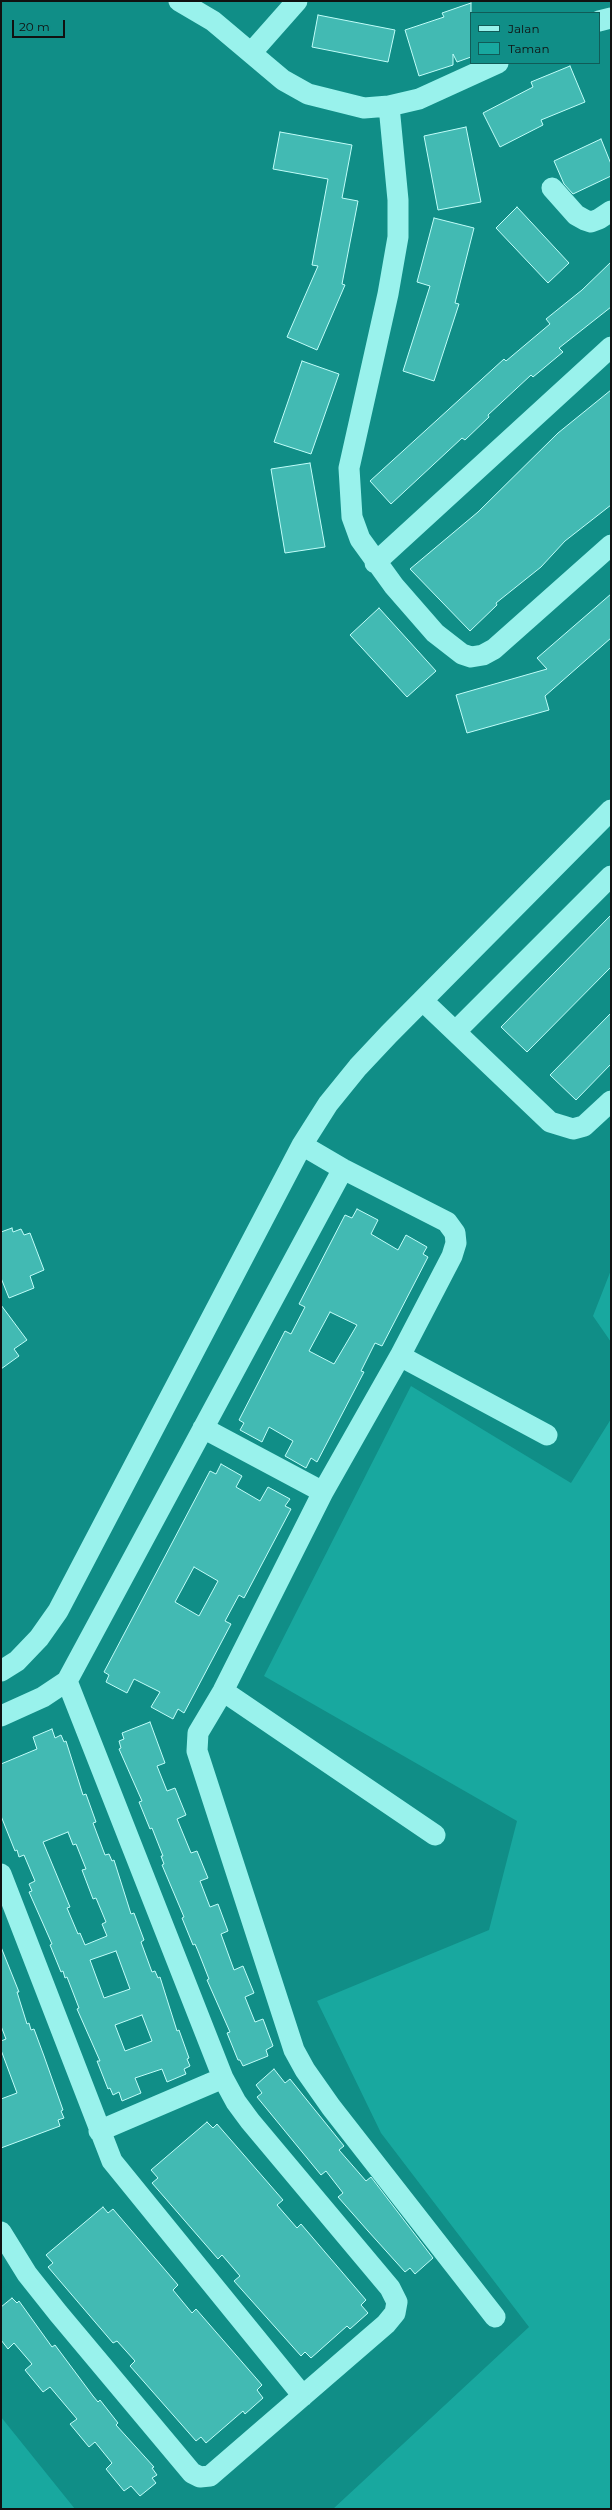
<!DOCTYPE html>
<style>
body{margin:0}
#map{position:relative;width:612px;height:2510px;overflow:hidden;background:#108e87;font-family:Montserrat,sans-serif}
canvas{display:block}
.frame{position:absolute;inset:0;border:2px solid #111;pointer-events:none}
.legend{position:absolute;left:470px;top:12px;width:130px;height:52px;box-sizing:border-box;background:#108e87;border:1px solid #105c58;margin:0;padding:5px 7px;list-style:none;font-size:12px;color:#111}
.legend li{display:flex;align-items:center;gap:8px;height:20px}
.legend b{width:20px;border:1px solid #105c58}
.scale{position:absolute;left:12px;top:20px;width:53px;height:18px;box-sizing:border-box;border:2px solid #111;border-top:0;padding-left:5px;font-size:12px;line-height:14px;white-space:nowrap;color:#111;-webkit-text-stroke:3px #108e87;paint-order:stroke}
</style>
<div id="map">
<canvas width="612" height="2510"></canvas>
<div class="frame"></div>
<ul class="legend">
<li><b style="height:5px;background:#99f2ec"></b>Jalan</li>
<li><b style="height:11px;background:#18a89f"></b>Taman</li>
</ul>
<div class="scale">20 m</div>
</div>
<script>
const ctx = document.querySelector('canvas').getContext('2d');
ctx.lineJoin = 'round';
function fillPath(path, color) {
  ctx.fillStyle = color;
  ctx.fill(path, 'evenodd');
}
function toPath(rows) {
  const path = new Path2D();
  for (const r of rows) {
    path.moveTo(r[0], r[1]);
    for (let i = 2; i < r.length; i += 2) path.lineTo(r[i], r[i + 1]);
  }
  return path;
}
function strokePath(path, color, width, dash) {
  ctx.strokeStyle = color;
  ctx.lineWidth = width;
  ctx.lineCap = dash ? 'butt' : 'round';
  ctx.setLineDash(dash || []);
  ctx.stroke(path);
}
const green = toPath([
 [611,1270,611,1342,593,1316],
 [411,1386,571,1483,611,1419,611,2509,333,2509,529,2327,381,2133,317,2001,489,1930,517,1821,264,1676],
 [1,2417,75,2509,1,2509]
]);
const building = toPath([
 [471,3,471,57,457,62,453,54,453,65,419,76,405,30,444,17,442,13,471,3],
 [318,15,395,30,388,62,312,47,318,15],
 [570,66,585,102,541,120,543,125,500,147,483,113,533,87,531,82,570,66],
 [466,127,481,202,438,210,424,136,466,127],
 [280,132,352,145,342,198,358,201,342,284,345,285,317,350,287,337,318,266,312,265,328,179,273,169,280,132],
 [601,139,611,164,611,176,573,194,564,184,554,161,601,139],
 [517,207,569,263,548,283,496,228,517,207],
 [434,218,474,228,455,303,459,304,434,381,403,371,430,286,417,282,434,218],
 [611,262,611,307,559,348,563,352,533,377,531,375,488,415,489,417,465,440,462,438,391,504,370,481,504,359,506,361,550,324,546,319,582,290,611,262],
 [302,361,339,374,311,454,274,442,302,361],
 [611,390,611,505,565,541,541,567,496,603,497,605,470,631,410,569,478,512,558,433,611,390],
 [310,463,325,547,285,553,271,469,310,463],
 [611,594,611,638,545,696,549,710,467,733,456,695,547,669,537,658,611,594],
 [379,608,436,671,407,697,350,635,379,608],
 [611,915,611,967,527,1052,501,1027,611,915],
 [611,1013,611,1064,576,1100,550,1075,611,1013],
 [357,1209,378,1220,371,1234,398,1250,406,1235,427,1247,423,1254,428,1257,382,1346,375,1343,361,1371,364,1372,317,1462,311,1458,306,1468,285,1456,293,1441,269,1427,262,1442,240,1430,244,1423,239,1420,285,1331,291,1334,305,1307,299,1304,345,1215,352,1218,357,1209],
 [330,1312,357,1325,334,1364,309,1351,330,1312],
 [12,1228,13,1232,21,1229,24,1235,30,1233,44,1270,30,1276,34,1288,9,1298,1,1278,1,1232,12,1228],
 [1,1305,27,1340,14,1349,19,1356,1,1369,1,1305],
 [221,1464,242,1476,236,1487,260,1501,268,1487,290,1499,285,1506,291,1509,244,1598,239,1595,225,1621,231,1624,184,1713,178,1709,173,1719,151,1707,160,1692,134,1679,127,1693,106,1682,109,1675,104,1672,210,1471,216,1474,221,1464],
 [194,1567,218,1581,199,1616,175,1602,194,1567],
 [150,1722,165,1763,157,1766,167,1791,175,1788,186,1815,177,1819,191,1853,197,1851,208,1878,200,1881,210,1907,218,1904,228,1931,221,1934,234,1970,243,1966,254,1993,245,1997,255,2022,263,2019,273,2046,266,2050,268,2056,243,2066,240,2060,238,2060,227,2033,230,2032,207,1980,209,1979,198,1951,195,1944,193,1945,182,1918,184,1917,162,1865,164,1864,161,1856,163,1856,152,1828,150,1829,139,1802,142,1801,119,1749,121,1748,119,1741,124,1739,122,1733,150,1722],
 [52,1729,55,1738,61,1735,64,1742,66,1741,83,1795,86,1794,96,1822,93,1823,105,1855,109,1854,112,1861,114,1860,131,1914,134,1913,144,1940,141,1942,152,1972,155,1971,158,1978,160,1977,177,2031,179,2030,189,2058,187,2059,190,2066,184,2069,186,2074,167,2082,162,2069,135,2078,141,2093,122,2101,119,2092,113,2095,110,2088,108,2089,97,2061,100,2061,77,2009,79,2008,67,1977,65,1978,63,1971,61,1972,50,1945,52,1944,29,1892,32,1891,29,1884,35,1881,24,1855,19,1857,17,1850,15,1851,1,1816,1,1764,37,1749,33,1737,52,1729],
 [68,1832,73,1845,76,1844,86,1869,82,1870,93,1899,96,1898,106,1922,102,1924,107,1936,85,1945,80,1933,78,1934,67,1908,70,1907,43,1842,68,1832],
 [116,1951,130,1989,104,1998,90,1960,116,1951],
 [142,2015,152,2041,125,2051,115,2025,142,2015],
 [1,1947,19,1992,17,1992,27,2024,29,2023,31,2030,34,2029,44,2056,63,2110,61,2111,64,2118,58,2120,60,2126,1,2148,1,2099,17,2093,1,2050,1,2041,6,2039,1,2026,1,1947],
 [274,2069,285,2083,290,2079,344,2146,339,2150,366,2181,371,2177,433,2258,415,2274,410,2268,405,2272,368,2231,338,2197,343,2193,326,2171,321,2175,257,2097,262,2093,256,2085,274,2069],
 [207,2122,213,2128,217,2124,283,2200,277,2205,297,2228,301,2224,366,2300,361,2305,368,2313,350,2329,347,2326,311,2358,305,2352,301,2356,234,2281,240,2276,222,2255,218,2259,152,2183,158,2178,151,2170,207,2122],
 [103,2207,108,2213,113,2209,178,2285,173,2290,192,2313,196,2309,262,2385,257,2390,263,2398,245,2414,243,2411,206,2443,201,2437,196,2441,130,2366,135,2361,117,2341,113,2343,48,2267,53,2263,46,2255,103,2207],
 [12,2298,17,2303,19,2301,52,2347,55,2345,93,2396,98,2402,100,2400,118,2423,116,2425,154,2467,152,2468,157,2475,152,2478,156,2483,140,2496,131,2486,124,2491,106,2469,112,2463,95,2442,89,2447,70,2424,77,2419,50,2387,43,2392,25,2370,32,2364,14,2343,8,2349,1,2340,1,2307,12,2298]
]);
const minor = toPath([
 [179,1,213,21,283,80,308,94,364,108,389,106,419,99,498,63],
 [599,21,611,18],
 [251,53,297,1],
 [389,106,398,200,398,237,388,294,349,468,352,517,360,539,394,586,435,633,462,654,471,657,483,655,494,649,611,545],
 [552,188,576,215,585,220,591,222,599,219,611,211],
 [375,563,611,347],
 [423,1001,550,1122,573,1129,584,1126,611,1101],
 [456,1031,611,876],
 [302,1145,343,1169,447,1222,455,1233,456,1243,452,1256,400,1356,323,1492,223,1691,198,1733,197,1751,294,2050,305,2070,331,2107,495,2317],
 [400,1356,547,1435],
 [203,1428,323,1492],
 [1,1671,17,1661,39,1638,58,1611,302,1145,328,1104,358,1067,389,1034,611,810],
 [223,1691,435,1835],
 [1,1716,43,1697,67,1681,343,1169],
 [1,1874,112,2161,303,2396],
 [99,2131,223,2078],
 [1,2232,27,2274,58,2313,192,2473,200,2477,210,2476,386,2324,395,2313,397,2302,390,2288,250,2121,236,2102,223,2078,67,1681]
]);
fillPath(green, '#18a89f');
fillPath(building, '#42bab3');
strokePath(building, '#c0fdf9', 1);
strokePath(minor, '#99f2ec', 21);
</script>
